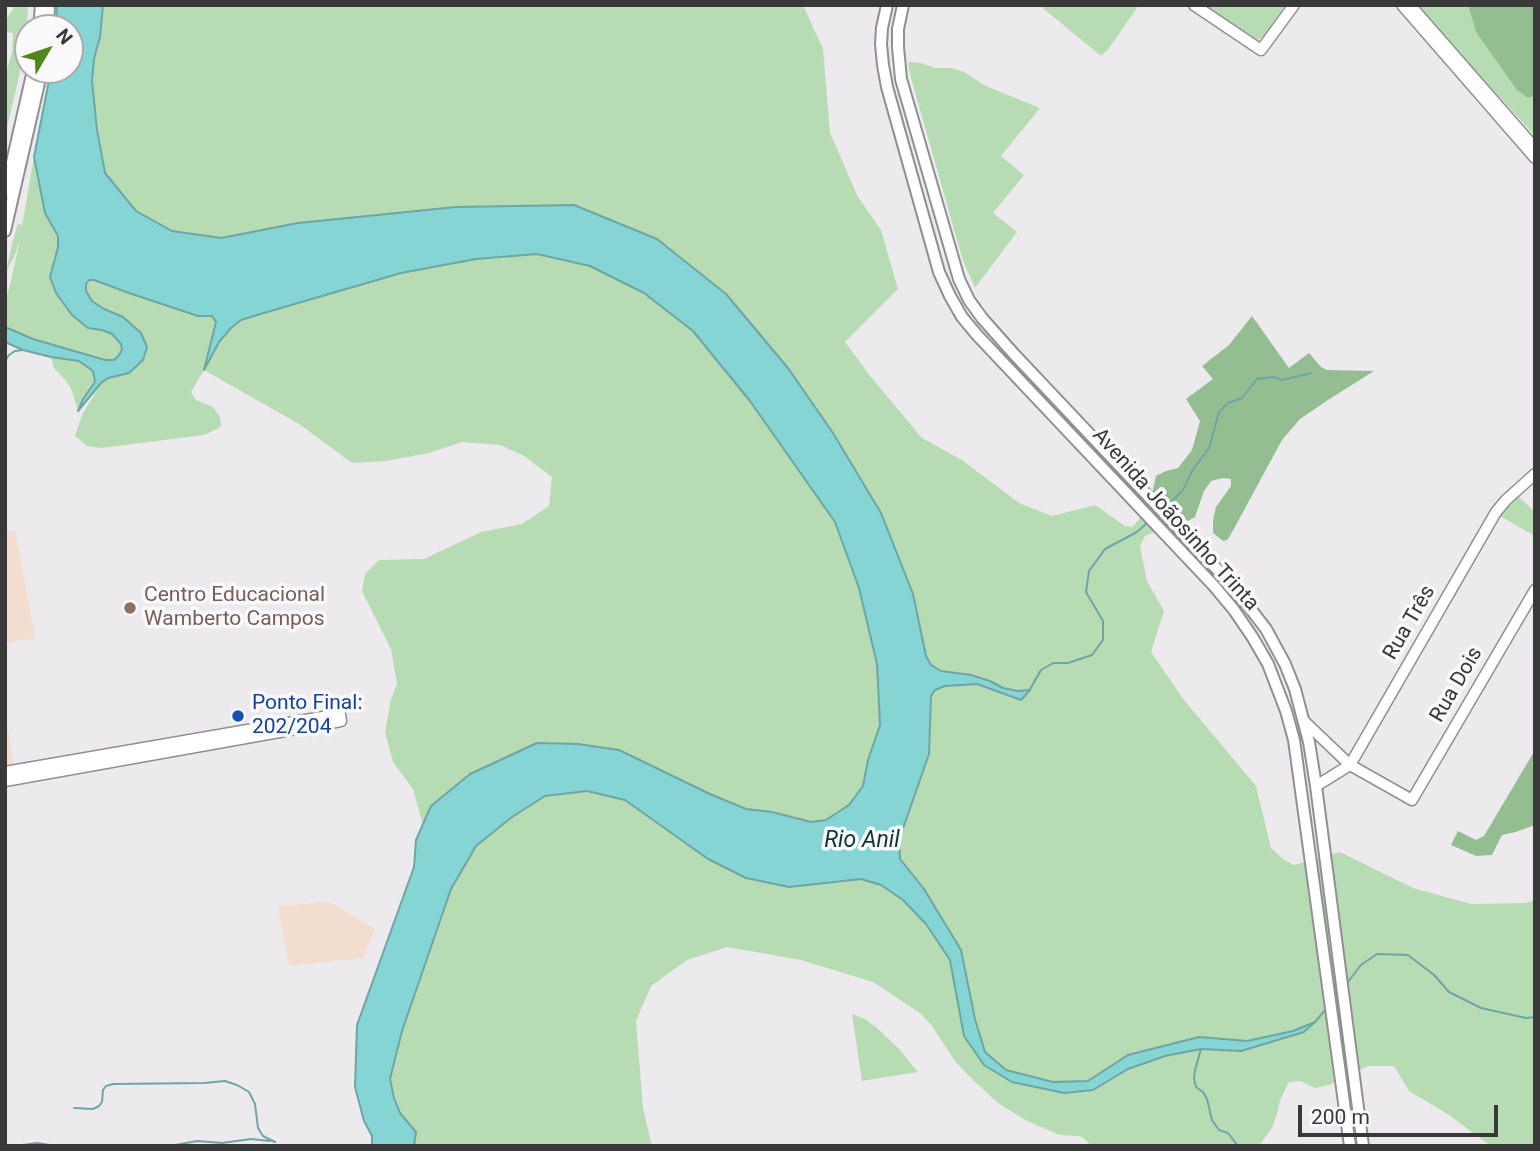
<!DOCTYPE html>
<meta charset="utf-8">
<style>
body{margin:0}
#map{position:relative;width:1540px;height:1151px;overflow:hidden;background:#eceaed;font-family:Roboto,sans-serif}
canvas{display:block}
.frame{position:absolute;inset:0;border:7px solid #39393a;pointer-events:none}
.north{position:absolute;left:14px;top:14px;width:70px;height:70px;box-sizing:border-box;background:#f9f8fb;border:2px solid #acacae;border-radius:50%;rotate:51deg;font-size:19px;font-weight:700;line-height:28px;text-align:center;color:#39393a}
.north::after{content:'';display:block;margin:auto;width:24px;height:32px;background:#53851a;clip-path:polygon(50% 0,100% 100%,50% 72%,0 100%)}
.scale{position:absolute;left:1298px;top:1105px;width:200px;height:32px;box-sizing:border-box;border:4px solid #39393a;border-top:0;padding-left:9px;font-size:21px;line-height:24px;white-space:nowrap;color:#39393a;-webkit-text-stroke:5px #f9f8fb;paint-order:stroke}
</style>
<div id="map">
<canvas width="1540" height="1151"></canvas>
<div class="frame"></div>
<div class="north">N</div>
<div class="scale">200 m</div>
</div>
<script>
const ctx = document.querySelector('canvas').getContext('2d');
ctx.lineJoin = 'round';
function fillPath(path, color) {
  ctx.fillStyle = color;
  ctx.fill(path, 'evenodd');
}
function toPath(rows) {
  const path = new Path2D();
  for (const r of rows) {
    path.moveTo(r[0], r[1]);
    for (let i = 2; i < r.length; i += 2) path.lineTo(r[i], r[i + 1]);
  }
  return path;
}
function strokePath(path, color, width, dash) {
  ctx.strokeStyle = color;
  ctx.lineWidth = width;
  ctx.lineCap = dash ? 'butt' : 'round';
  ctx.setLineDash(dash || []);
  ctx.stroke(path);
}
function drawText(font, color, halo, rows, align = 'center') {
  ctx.font = font + ' Roboto,sans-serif';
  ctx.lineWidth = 7;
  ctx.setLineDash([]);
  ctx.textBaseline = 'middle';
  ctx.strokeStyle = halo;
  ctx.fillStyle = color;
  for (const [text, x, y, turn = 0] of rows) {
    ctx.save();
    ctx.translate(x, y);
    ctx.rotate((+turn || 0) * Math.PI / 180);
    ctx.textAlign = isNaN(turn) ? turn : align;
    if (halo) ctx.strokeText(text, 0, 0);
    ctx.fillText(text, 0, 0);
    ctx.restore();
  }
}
const education = toPath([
 [15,530,35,638,7,643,5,632,5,532],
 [5,712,14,766,5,768],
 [329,902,375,929,363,958,289,966,278,906]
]);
const green = toPath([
 [14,5,28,5,27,25,24,55,5,136,5,76,12,52,13,33,5,32,5,20,13,10],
 [103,5,803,5,823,49,830,133,858,197,881,230,898,289,845,342,871,377,922,438,962,460,1019,503,1052,516,1095,505,1125,526,1132,527,1138,521,1150,503,1159,521,1168,526,1145,536,1140,546,1147,581,1164,611,1151,652,1184,700,1256,786,1271,848,1284,860,1294,865,1340,852,1413,888,1471,904,1526,903,1535,900,1535,1146,1491,1146,1446,1113,1409,1091,1394,1066,1368,1066,1329,1085,1315,1088,1301,1081,1289,1082,1280,1100,1277,1114,1272,1128,1259,1146,1091,1146,1085,1139,1079,1136,1060,1135,1027,1121,998,1103,971,1078,955,1061,932,1026,920,1013,873,982,801,960,727,947,687,960,651,986,636,1021,643,1108,652,1146,414,1146,416,1132,400,1113,394,1098,390,1079,402,1031,451,889,476,846,512,817,545,796,587,791,625,800,708,859,829,881,861,879,881,885,903,900,926,924,950,960,964,1036,1012,1082,1093,1090,1128,1069,1165,1056,1201,1049,1241,1051,1304,1032,1313,1023,1293,1031,1247,1041,1199,1037,1128,1055,1088,1081,1053,1082,1006,1070,985,1052,955,940,924,889,900,859,899,840,929,754,931,696,935,690,945,686,978,684,1021,700,1029,690,1018,691,1002,688,990,681,955,673,941,671,931,665,926,656,881,513,574,205,456,207,298,223,221,238,172,231,136,211,105,173,97,130,92,81,94,59,100,37],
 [1039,5,1139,5,1110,47,1101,56],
 [1202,5,1286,5,1263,37,1257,40,1252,40],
 [1416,5,1468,5,1476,32,1528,98,1535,96,1535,136],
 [908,62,921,63,935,68,952,68,964,72,986,86,1040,108,1001,156,1024,175,993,213,1017,232,975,288,963,261,911,78],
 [34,157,45,213,58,236,58,247,53,259,88,327,102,330,112,334,121,344,122,350,119,355,114,360,105,360,33,339,5,327,5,303,11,281,20,239,15,255,6,272,12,244,18,223,22,226],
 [537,254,590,266,644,293,693,331,750,401,835,522,859,588,877,664,880,725,868,760,863,786,849,805,826,820,811,822,772,812,746,809,710,794,619,750,578,744,537,743,431,806,423,826,413,789,393,762,385,732,391,699,397,684,391,649,362,591,365,574,379,560,424,559,481,532,522,524,549,506,552,477,524,456,500,445,462,442,429,453,386,461,352,463,299,424,204,370,191,392,196,400,213,407,220,417,221,426,217,429,204,435,101,448,87,446,75,436,82,415,101,383,108,378,129,373,123,317,104,309,92,301,86,291,86,284,89,280,94,280,129,293,198,316,212,316,216,322,205,367,219,342,231,328,241,320,257,315,401,273,476,259],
 [51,357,79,361,93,371,95,382,83,399,78,411,72,391,67,382,54,368],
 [1518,496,1535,512,1535,536,1500,516],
 [852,1014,865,1019,877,1028,900,1050,918,1072,862,1081]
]);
const forest = toPath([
 [1468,5,1535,5,1535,96,1528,98,1517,90,1476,32],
 [1252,316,1289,368,1309,353,1321,367,1327,370,1374,371,1328,400,1300,419,1282,440,1230,536,1227,540,1223,541,1213,533,1213,521,1216,507,1231,486,1231,479,1223,478,1211,481,1204,491,1195,517,1188,521,1182,518,1178,518,1168,526,1159,521,1150,503,1156,476,1166,471,1178,468,1192,450,1200,421,1186,399,1213,379,1202,366,1229,345],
 [1535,750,1535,825,1516,832,1502,835,1492,855,1476,856,1451,845,1458,831,1476,840,1484,836]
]);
const water = toPath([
 [57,5,103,5,100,37,94,59,92,81,97,130,105,173,136,211,172,231,221,238,298,223,456,207,574,205,657,239,726,294,788,368,833,433,881,513,913,594,926,656,931,665,941,671,971,675,990,681,1003,688,1018,691,1030,690,1021,700,977,684,945,686,935,690,931,696,929,754,899,840,900,859,924,889,961,950,975,1019,985,1052,1006,1070,1053,1082,1088,1081,1128,1055,1199,1037,1247,1041,1293,1031,1315,1022,1304,1032,1241,1051,1201,1049,1165,1056,1128,1069,1093,1090,1064,1093,1012,1082,984,1065,964,1036,950,960,926,924,903,900,881,885,861,879,789,887,746,878,708,859,625,800,587,791,545,796,512,817,476,846,451,889,402,1031,390,1079,394,1098,400,1113,416,1132,414,1146,372,1146,372,1136,364,1121,355,1087,357,1025,414,867,416,840,431,806,470,774,537,743,578,744,619,750,710,794,746,809,772,812,811,822,826,820,849,805,863,786,868,760,880,725,877,664,859,588,835,522,750,401,693,331,644,293,590,266,537,254,476,259,401,273,257,315,241,320,231,328,219,342,204,370,216,322,212,316,198,316,129,293,94,280,89,280,86,284,86,291,92,301,104,309,123,317,141,333,147,347,143,360,129,373,108,378,101,383,78,411,83,399,95,382,93,371,79,361,51,357,23,350,5,342,5,327,33,339,105,360,114,360,119,355,122,350,121,344,112,334,102,330,88,328,72,315,56,293,50,277,58,247,58,236,45,213,34,157,51,70,70,70,70,28,56,28,57,5]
]);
const stream = toPath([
 [5,361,9,355,15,351,23,350],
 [1165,508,1183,490,1192,471,1209,448,1219,412,1228,403,1242,398,1257,379,1273,377,1282,380,1311,373],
 [1029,691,1041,670,1053,663,1068,663,1092,655,1103,640,1103,621,1086,592,1089,571,1105,549,1137,532,1147,523],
 [1347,983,1361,965,1377,954,1408,955,1434,975,1449,992,1481,1008,1526,1018,1535,1017],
 [1315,1022,1326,1009],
 [1201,1049,1195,1070,1194,1079,1196,1087,1203,1092,1207,1099,1212,1120,1219,1130,1228,1133,1238,1146],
 [74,1108,93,1109,99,1106,102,1102,103,1090,106,1086,113,1084,204,1083,225,1081,237,1085,249,1092,255,1104,258,1128,263,1136,275,1142],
 [16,1146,37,1143,56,1146],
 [170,1146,197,1141,222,1143,251,1139,270,1141]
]);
const secondary = toPath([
 [1194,5,1261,50,1294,5],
 [1402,5,1535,158],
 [1411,6,1535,148],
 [1305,722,1350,765,1412,800,1535,590],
 [5,772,340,714,341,721,5,781],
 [1316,786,1350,765,1496,512,1506,500,1535,474]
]);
const primary = toPath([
 [887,5,882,28,881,44,883,65,887,87,939,272,950,296,962,317,977,335,1214,586,1234,610,1253,638,1268,664,1286,711,1294,740,1350,1146],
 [903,5,898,29,898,47,901,79,959,279,969,300,982,318,1013,353,1233,586,1266,629,1285,664,1295,689,1309,742,1316,786,1363,1146],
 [39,28,41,5],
 [48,28,49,5],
 [5,193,33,70],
 [5,231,42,70]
]);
const markers = [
 [130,608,7,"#8d6e63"],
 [238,716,7,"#1a4fb4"]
];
const streetNames = [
 ["Avenida Joãosinho Trinta",1175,520,48],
 ["Rua Três",1410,623,-60],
 ["Rua Dois",1457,685,-60]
];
const educationNames = [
 ["Centro Educacional",144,596],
 ["Wamberto Campos",144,620]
];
const transitNames = [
 ["Ponto Final:",252,704],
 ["202/204",252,728]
];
const waterNames = [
 ["Rio Anil",862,841]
];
fillPath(education, '#f2ddcf');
fillPath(green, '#b7dcb4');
fillPath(forest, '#94be91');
fillPath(water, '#85d5d5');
strokePath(water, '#6ea6a6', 2);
strokePath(stream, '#6ea6a6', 2);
strokePath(secondary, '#908f92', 13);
strokePath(primary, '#908f92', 14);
strokePath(secondary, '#fff', 10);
strokePath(primary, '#fff', 10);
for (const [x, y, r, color] of markers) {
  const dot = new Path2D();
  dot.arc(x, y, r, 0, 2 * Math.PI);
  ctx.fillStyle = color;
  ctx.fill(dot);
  strokePath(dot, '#f9f8fb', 2.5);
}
drawText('21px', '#39393a', '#f9f8fb', streetNames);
drawText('21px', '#785e54', '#f9f8fb', educationNames, 'left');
drawText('21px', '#164399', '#f9f8fb', transitNames, 'left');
drawText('italic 23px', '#0e3536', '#f9f8fb', waterNames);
</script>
